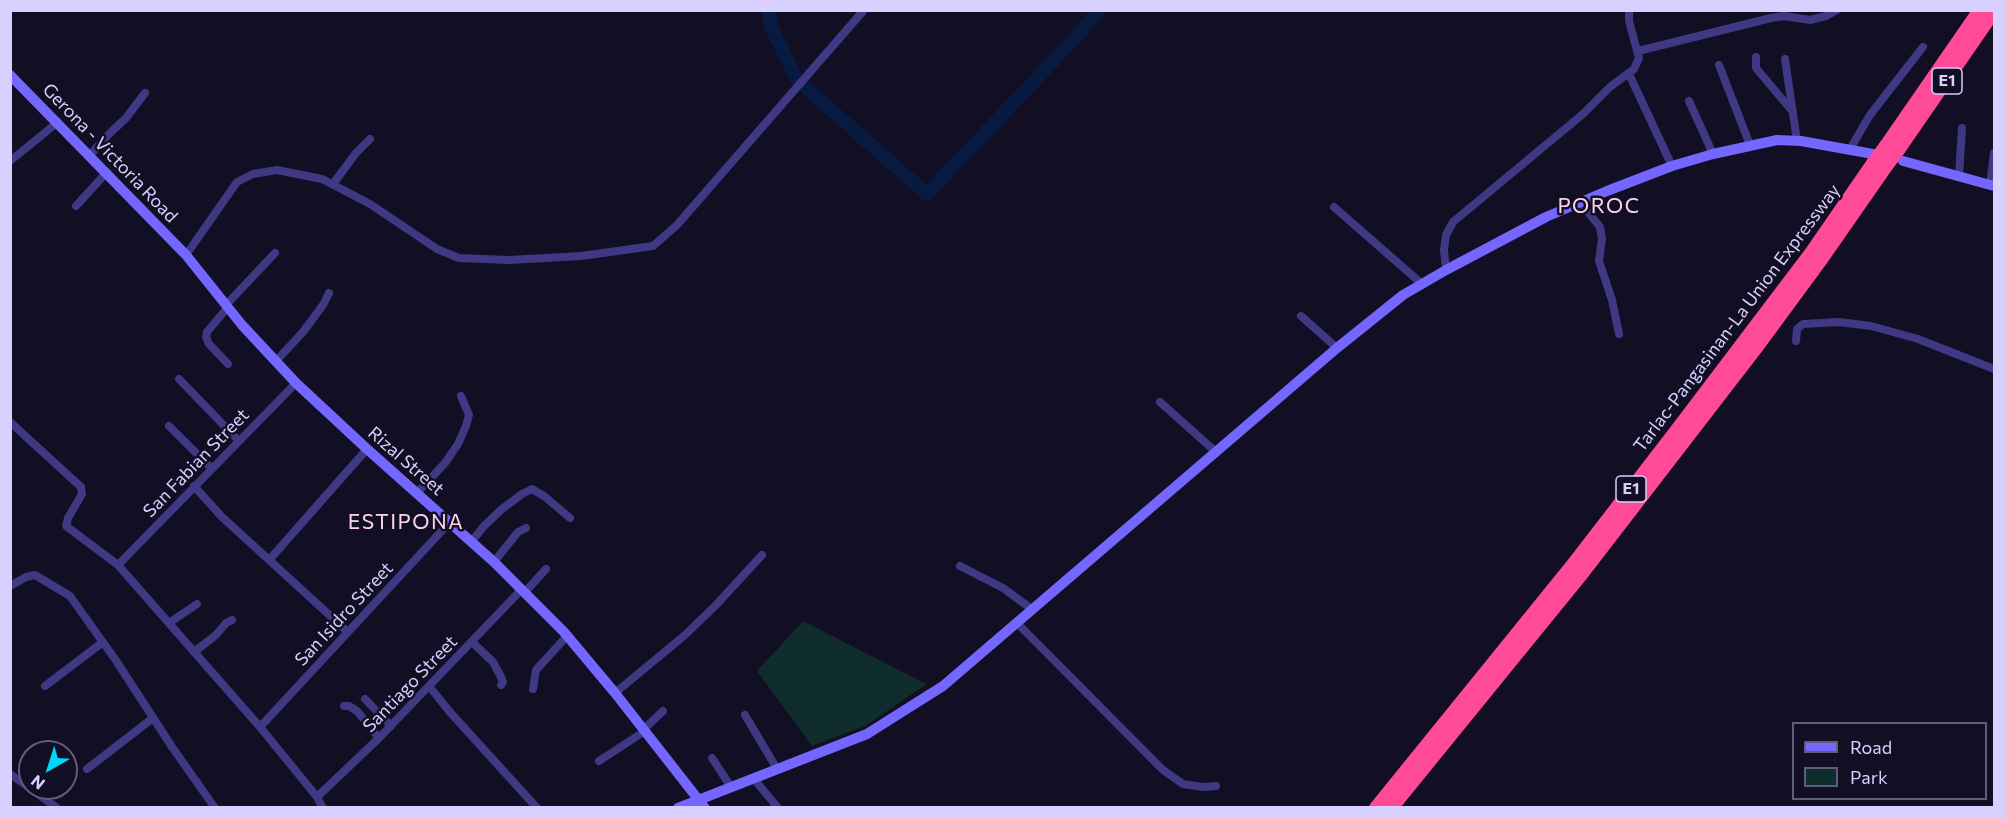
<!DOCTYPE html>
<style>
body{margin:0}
#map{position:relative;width:2005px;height:818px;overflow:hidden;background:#120e23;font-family:Commissioner,sans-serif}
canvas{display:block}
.frame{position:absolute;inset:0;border:12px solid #d8d0ff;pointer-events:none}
.legend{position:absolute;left:1792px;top:722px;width:195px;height:78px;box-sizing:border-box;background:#120e23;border:2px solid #615c7b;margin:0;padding:8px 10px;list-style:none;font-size:18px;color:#d8d0ff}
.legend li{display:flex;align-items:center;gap:12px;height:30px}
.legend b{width:30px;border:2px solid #615c7b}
.north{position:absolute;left:18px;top:740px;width:60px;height:60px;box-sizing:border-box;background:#120e23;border:2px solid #615c7b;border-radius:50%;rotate:219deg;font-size:16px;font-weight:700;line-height:24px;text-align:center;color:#d8d0ff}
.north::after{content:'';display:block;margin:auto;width:21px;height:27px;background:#00d4fb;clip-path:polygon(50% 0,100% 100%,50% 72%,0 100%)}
</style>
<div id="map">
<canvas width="2005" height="818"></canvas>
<div class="frame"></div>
<ul class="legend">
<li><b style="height:8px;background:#7367ff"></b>Road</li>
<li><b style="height:16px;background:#102d2d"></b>Park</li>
</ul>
<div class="north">N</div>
</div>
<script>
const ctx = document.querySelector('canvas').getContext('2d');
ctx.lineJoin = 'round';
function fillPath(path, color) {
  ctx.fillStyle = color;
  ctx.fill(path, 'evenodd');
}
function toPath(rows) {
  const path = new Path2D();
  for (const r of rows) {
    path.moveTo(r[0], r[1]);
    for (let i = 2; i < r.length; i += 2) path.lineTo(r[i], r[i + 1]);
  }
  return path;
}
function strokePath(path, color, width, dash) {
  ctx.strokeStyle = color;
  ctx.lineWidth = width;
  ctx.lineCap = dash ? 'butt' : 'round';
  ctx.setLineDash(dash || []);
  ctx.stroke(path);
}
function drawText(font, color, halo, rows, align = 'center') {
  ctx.font = font + ' Commissioner,sans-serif';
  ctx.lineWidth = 5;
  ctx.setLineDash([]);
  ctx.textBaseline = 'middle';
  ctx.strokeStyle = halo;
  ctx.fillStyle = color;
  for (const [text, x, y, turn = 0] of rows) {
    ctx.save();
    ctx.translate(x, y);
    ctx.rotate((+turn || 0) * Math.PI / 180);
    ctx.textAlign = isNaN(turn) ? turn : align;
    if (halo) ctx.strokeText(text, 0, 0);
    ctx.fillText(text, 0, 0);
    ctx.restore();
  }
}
const green = toPath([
 [803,621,897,669,927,684,865,726,812,746,757,671]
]);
const river = toPath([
 [768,10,771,27,797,80],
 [805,87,927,194,1077,36,1099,10]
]);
const street = toPath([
 [1638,51,1771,18,1784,16,1810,20,1826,16,1837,10],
 [1756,57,1756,68,1793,112],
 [1785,59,1797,141],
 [1719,65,1750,145],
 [1629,74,1672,166],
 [1689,101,1713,154],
 [1850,149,1870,115,1923,47],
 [90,155,109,134,126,118,145,93],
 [10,161,58,122],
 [1959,176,1962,128],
 [333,184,356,153,370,139],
 [1990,185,1994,153],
 [1580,202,1600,227,1602,239,1599,261,1612,300,1619,334],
 [76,206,107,172],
 [1334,207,1422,284],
 [186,255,237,182,253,174,277,170,322,179,370,204,437,249,459,258,509,260,581,256,653,246,677,225,864,10],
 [1446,270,1444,250,1446,235,1453,222,1583,114,1610,87,1634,69,1639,58,1629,21,1629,10],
 [226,305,275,253],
 [1301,316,1337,348],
 [1796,341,1797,329,1803,324,1839,322,1871,326,1918,339,1994,369],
 [276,361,303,332,323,305,329,293],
 [228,364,209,344,206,337,207,332,228,307],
 [179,379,239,441],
 [1160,402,1216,452],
 [10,422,81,487,82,494,68,518,66,526,118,565,260,727,317,797,323,808],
 [169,426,212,469],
 [194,486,222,517,348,632],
 [417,493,445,463,458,444,466,426,469,415,461,396],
 [472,541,484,526,502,509,522,494,532,489,544,496,570,518],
 [270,559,367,449],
 [494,562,518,532,526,528],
 [118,565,296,383],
 [960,566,1003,588,1033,610],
 [10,586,26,577,35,575,70,596,117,662,172,747,215,808],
 [525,592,546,569],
 [169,623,197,604],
 [1017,623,1163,770,1183,784,1202,787,1216,786],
 [472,642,493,662,501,677,503,682,501,685],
 [194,652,216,635,226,623,232,620],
 [45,686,103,642],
 [429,686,449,711,537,808],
 [533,689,536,670,568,635],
 [615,693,685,635,716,605,762,555],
 [365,699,391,726],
 [344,706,349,706,357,711,379,738],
 [745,715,777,769],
 [260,727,450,522],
 [644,729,663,711],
 [712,758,731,787],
 [599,761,645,731],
 [87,769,153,718],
 [10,774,30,788],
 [754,779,778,808],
 [30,788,57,808],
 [317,797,379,738,522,589]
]);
const secondary = toPath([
 [10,75,186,255,242,325,296,383,367,449,494,562,564,632,615,693,705,808],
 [1903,161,1994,186],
 [678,808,867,734,943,686,1337,348,1403,295,1446,270,1546,217,1607,191,1672,166,1713,154,1777,140,1801,141,1873,154]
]);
const highway = toPath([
 [1886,146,1980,10],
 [1898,150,1994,11],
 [1376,808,1572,566,1677,430,1812,252,1874,162],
 [1391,808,1583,572,1755,349,1822,258,1886,166]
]);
const highwayBridge = toPath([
 [1874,162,1886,146],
 [1886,166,1898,150]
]);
const shields = [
 [1947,81,30],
 [1631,489,30]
];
const shieldNames = [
 ["E1",1947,81],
 ["E1",1631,489]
];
const streetNames = [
 ["Gerona - Victoria Road",110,153,46],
 ["Tarlac-Pangasinan-La Union Expressway",1737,318,-53],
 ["Rizal Street",406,461,41],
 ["San Fabian Street",196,463,-46],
 ["San Isidro Street",344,614,-47],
 ["Santiago Street",410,684,-46]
];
const quarterNames = [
 ["POROC",1599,206],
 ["ESTIPONA",406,522]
];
fillPath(green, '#102d2d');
strokePath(river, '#091a41', 14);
strokePath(street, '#3f3883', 8);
strokePath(secondary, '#7367ff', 10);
strokePath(highway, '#ff4b97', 14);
strokePath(highwayBridge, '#ff4b97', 14);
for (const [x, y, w] of shields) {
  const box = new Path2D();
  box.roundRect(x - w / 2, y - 13, w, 26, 4.5);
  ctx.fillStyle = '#120e23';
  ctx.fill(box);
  strokePath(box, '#d8d0ff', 1.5);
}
drawText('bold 16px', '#d8d0ff', null, shieldNames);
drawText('18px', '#d8d0ff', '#120e23', streetNames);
ctx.letterSpacing = '1.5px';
drawText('21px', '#ffd2ec', '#120e23', quarterNames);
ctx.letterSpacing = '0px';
</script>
